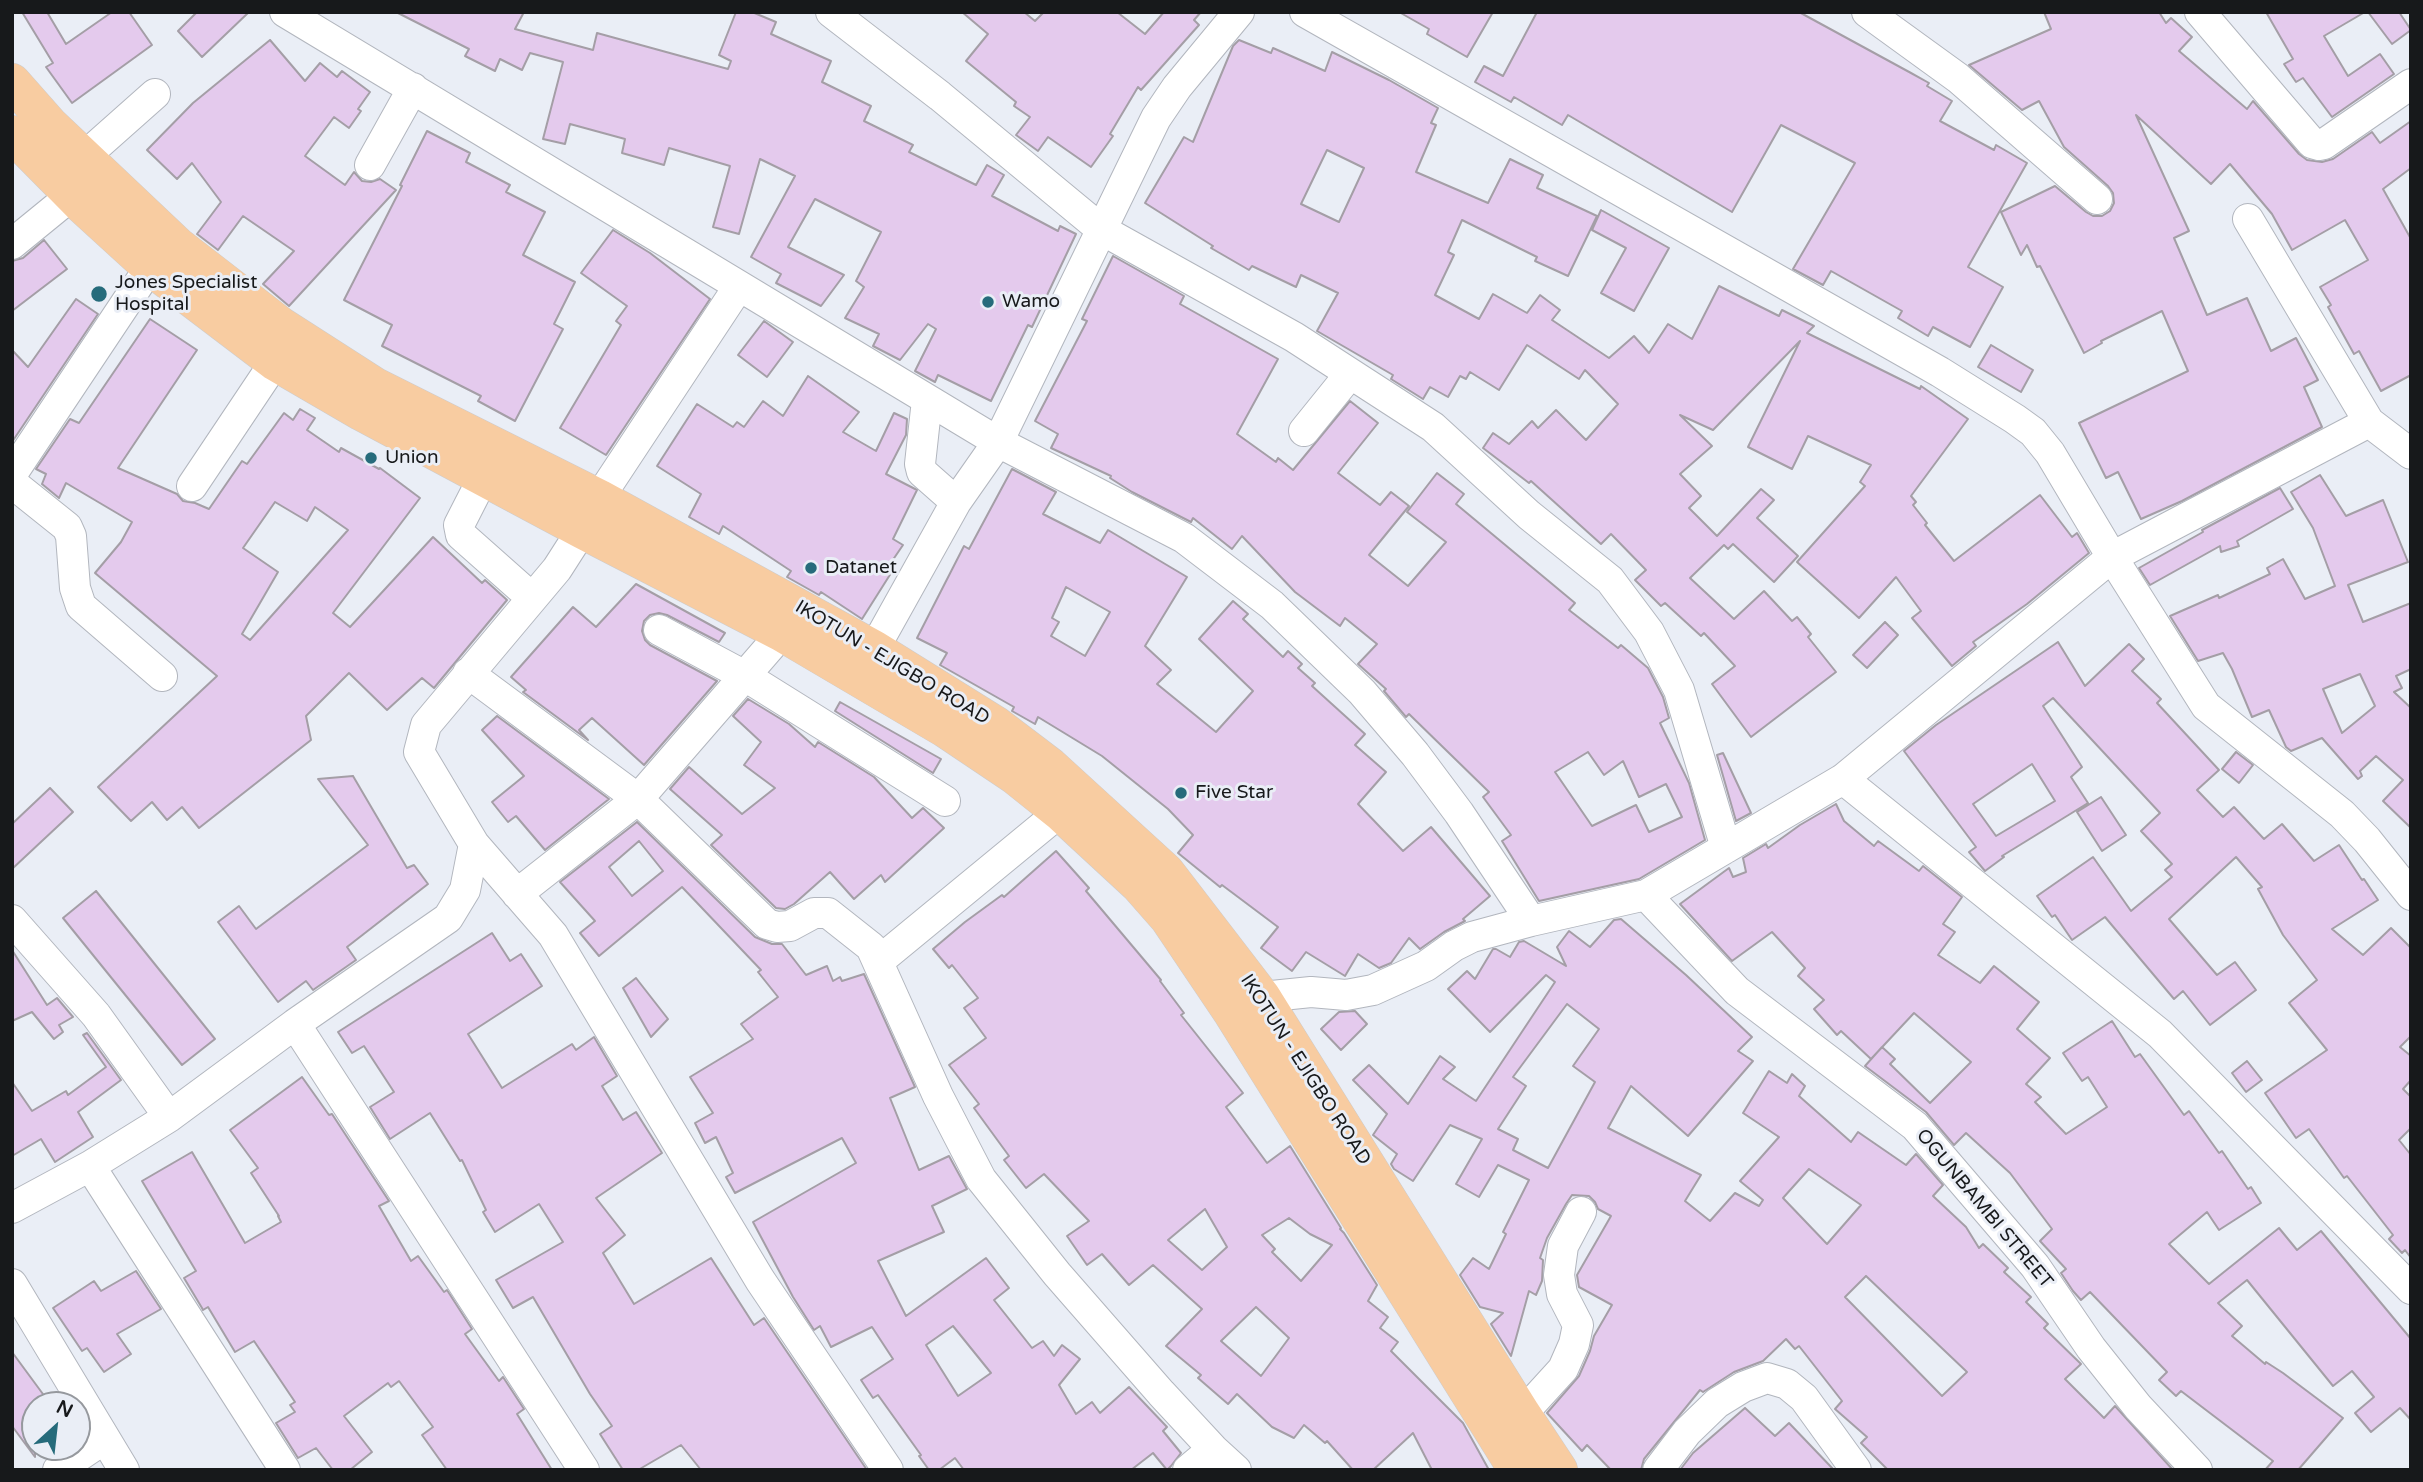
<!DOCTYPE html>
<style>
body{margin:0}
#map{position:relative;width:2423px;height:1482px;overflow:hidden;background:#eaeef6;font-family:"Varela Round",sans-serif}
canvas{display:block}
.frame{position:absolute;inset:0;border:14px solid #17191b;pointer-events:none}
.north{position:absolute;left:21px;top:1391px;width:70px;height:70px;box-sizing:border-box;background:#eaeef6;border:2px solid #96999e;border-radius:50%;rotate:27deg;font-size:19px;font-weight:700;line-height:28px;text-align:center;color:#17191b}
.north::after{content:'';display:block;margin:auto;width:24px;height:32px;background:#266b7b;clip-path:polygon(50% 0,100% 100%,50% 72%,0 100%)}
</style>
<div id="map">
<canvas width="2423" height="1482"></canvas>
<div class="frame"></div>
<div class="north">N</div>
</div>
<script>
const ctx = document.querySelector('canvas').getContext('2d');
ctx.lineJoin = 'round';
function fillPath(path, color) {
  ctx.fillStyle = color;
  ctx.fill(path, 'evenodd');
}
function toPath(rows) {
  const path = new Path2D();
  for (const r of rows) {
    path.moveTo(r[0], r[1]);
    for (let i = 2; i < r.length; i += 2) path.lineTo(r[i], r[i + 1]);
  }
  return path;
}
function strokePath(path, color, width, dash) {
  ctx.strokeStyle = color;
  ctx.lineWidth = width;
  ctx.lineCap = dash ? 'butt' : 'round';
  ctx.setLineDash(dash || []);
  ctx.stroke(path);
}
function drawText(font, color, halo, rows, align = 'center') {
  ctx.font = font + ' "Varela Round",sans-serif';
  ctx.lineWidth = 6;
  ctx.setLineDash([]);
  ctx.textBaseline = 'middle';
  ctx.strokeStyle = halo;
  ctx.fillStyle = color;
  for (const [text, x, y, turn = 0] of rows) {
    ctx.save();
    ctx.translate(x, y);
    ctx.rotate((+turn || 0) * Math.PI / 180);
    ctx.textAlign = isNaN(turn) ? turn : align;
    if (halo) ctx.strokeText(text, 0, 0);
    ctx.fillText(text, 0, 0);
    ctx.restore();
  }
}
const building = toPath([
 [22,12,47,12,66,44,112,12,129,12,152,45,72,103,46,67,53,63,22,12],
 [197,12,249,12,202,57,178,31,197,12],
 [396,12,524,12,515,29,593,50,597,33,728,69,731,61,719,55,736,12,752,12,776,22,771,34,831,61,822,82,871,106,864,121,913,145,909,152,976,185,987,165,1004,175,992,196,1058,231,1060,226,1076,234,1032,327,1028,325,991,401,938,375,935,382,915,371,936,329,928,324,900,360,873,346,879,334,845,318,864,287,856,281,881,232,815,199,788,247,844,275,821,306,776,283,781,274,751,257,795,176,760,159,739,234,713,227,730,166,669,148,664,165,622,153,625,139,570,124,565,144,543,139,563,62,530,53,522,70,500,59,495,71,465,56,469,49,396,12],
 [962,12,1024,12,1035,21,1044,12,1117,12,1145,34,1164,12,1201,12,1194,20,1199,25,1141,90,1138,87,1110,134,1113,136,1091,167,1048,137,1038,151,1016,135,1030,117,1014,106,1016,102,966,61,988,34,962,12],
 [1399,12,1493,12,1467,57,1427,34,1429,29,1399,12],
 [1537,12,1799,12,1911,73,1929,83,1927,86,1952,101,1940,121,1994,150,1996,145,2027,163,1968,267,2003,287,1970,347,1933,327,1928,336,1898,318,1902,311,1831,271,1823,285,1793,269,1855,163,1781,125,1732,212,1568,115,1562,125,1514,97,1511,102,1475,82,1484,66,1503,76,1537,12],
 [2044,12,2159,12,2166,23,2171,18,2192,37,2179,51,2247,109,2253,101,2299,154,2307,160,2322,162,2333,159,2372,132,2380,143,2411,121,2411,168,2383,189,2411,239,2411,375,2381,391,2359,351,2354,354,2328,307,2331,305,2320,287,2368,260,2345,220,2292,250,2272,214,2230,164,2211,184,2136,115,2189,231,2174,238,2207,315,2247,298,2271,351,2296,338,2318,380,2304,387,2322,427,2182,501,2141,519,2118,472,2106,478,2079,423,2188,371,2162,311,2101,341,2102,343,2084,353,2040,266,2037,267,2027,245,2021,255,2001,212,2055,186,2086,212,2093,216,2102,216,2110,211,2114,203,2113,193,2108,186,2064,147,2039,101,2022,110,1969,65,2051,29,2044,12],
 [2266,12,2365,12,2324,36,2348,76,2380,54,2394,74,2332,117,2303,78,2296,82,2284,64,2293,59,2266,12],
 [2368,12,2399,12,2411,30,2392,44,2368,12],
 [270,40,305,81,320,63,337,77,342,71,370,92,358,109,361,111,349,128,334,117,305,156,345,185,354,172,362,181,371,182,380,179,396,190,289,306,263,284,294,251,243,216,218,250,197,234,221,202,192,163,177,179,147,150,193,103,270,40],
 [1239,40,1271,53,1273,48,1325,71,1332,52,1389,80,1438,108,1431,123,1436,125,1416,172,1488,203,1510,159,1543,175,1537,188,1597,216,1568,276,1535,261,1537,257,1462,220,1448,252,1454,255,1435,295,1479,319,1493,294,1527,313,1540,295,1560,310,1552,320,1609,358,1634,336,1649,353,1668,324,1692,339,1719,286,1779,316,1782,310,1814,326,1807,333,1920,389,1921,386,1968,419,1911,496,1916,502,1913,505,1927,523,1925,525,1954,561,2040,495,2072,537,2077,533,2089,553,2027,604,1973,642,1976,646,1952,666,1912,618,1921,611,1896,577,1859,618,1797,562,1865,486,1860,482,1871,465,1808,436,1792,469,1748,447,1800,341,1713,430,1680,415,1712,446,1680,474,1701,496,1689,508,1717,536,1761,489,1774,500,1757,518,1798,556,1774,582,1733,544,1728,549,1724,545,1690,578,1734,619,1764,591,1792,621,1797,617,1811,634,1808,637,1836,672,1751,737,1712,684,1735,666,1704,633,1701,636,1665,603,1661,606,1635,580,1646,570,1611,534,1601,544,1531,481,1529,483,1483,448,1493,433,1509,444,1532,421,1538,428,1556,410,1586,440,1618,404,1585,370,1579,379,1527,345,1499,390,1470,372,1466,379,1460,376,1448,397,1430,387,1423,399,1391,379,1393,375,1317,331,1338,293,1301,275,1296,287,1252,266,1249,270,1211,248,1213,246,1145,203,1184,137,1193,142,1233,46,1239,40],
 [1327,150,1364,168,1339,222,1301,204,1327,150],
 [427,131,470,153,466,162,510,185,506,192,545,212,523,255,575,282,554,324,563,329,515,421,478,401,481,396,382,346,392,325,344,300,402,186,400,185,427,131],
 [1601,210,1669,248,1634,311,1601,293,1626,248,1592,230,1601,210],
 [613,230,650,253,710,299,606,455,560,428,621,325,616,321,627,306,581,273,613,230],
 [44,240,67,269,12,311,12,261,23,258,44,240],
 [1113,256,1184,296,1180,304,1278,359,1237,434,1276,462,1278,458,1293,470,1350,401,1378,423,1338,473,1380,505,1391,492,1409,506,1369,555,1408,586,1446,542,1407,512,1437,473,1464,494,1456,504,1575,603,1569,610,1618,648,1621,645,1648,668,1663,697,1669,718,1660,723,1689,783,1705,840,1639,879,1539,901,1502,841,1511,835,1483,797,1489,792,1409,714,1406,717,1384,691,1386,689,1358,664,1377,644,1345,618,1340,626,1295,592,1242,536,1232,549,1193,518,1191,522,1132,492,1110,478,1111,476,1051,448,1058,434,1035,421,1087,321,1082,319,1113,256],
 [1588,752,1604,775,1623,761,1639,797,1666,784,1682,817,1649,832,1636,805,1592,826,1555,772,1588,752],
 [76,299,98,314,12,442,12,350,28,367,76,299],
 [150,319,197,350,118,468,177,494,183,501,195,503,209,509,242,461,247,464,284,413,293,420,300,409,315,418,307,430,339,452,341,448,379,469,380,468,420,498,333,613,350,627,433,537,482,583,485,580,507,600,434,688,422,678,387,710,349,673,306,716,311,740,199,828,182,807,167,820,152,802,131,821,98,787,217,676,95,573,121,542,132,522,66,483,59,498,42,484,46,474,36,469,70,419,79,423,150,319],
 [275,502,307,521,315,507,348,530,250,640,242,634,278,572,243,548,275,502],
 [764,321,793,342,767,377,738,355,764,321],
 [1991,345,2033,370,2021,392,1978,367,1991,345],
 [808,376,859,412,843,432,876,451,894,413,907,419,906,435,886,474,917,490,893,539,903,545,888,567,893,570,862,619,821,592,819,595,787,577,791,571,723,526,719,534,689,517,701,494,657,466,697,404,733,427,737,422,744,427,763,401,783,416,808,376],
 [1012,469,1056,492,1043,514,1100,543,1108,530,1187,577,1145,646,1171,670,1157,684,1216,732,1253,691,1199,639,1233,601,1248,614,1243,619,1283,657,1288,651,1302,664,1298,668,1315,683,1312,686,1365,734,1355,745,1386,772,1358,804,1403,851,1431,827,1490,896,1463,919,1465,921,1444,932,1420,949,1409,938,1391,963,1379,968,1358,954,1345,976,1306,952,1292,971,1261,948,1278,927,1222,885,1220,887,1178,853,1193,835,1168,809,1102,756,1038,717,1035,724,1012,711,1014,707,940,665,947,653,917,638,964,546,969,549,1012,469],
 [1066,587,1110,612,1085,656,1051,636,1059,622,1052,618,1066,587],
 [2320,475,2346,516,2383,500,2408,562,2348,585,2363,622,2411,603,2411,669,2396,676,2402,688,2394,692,2411,708,2411,828,2383,801,2403,780,2376,756,2360,771,2362,776,2358,779,2322,738,2291,751,2286,747,2269,710,2252,717,2232,669,2223,653,2198,661,2170,616,2218,595,2219,598,2270,574,2267,568,2283,559,2305,599,2335,586,2313,528,2291,492,2320,475],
 [2360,674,2375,706,2342,733,2323,689,2360,674],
 [2280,488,2293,509,2237,541,2239,546,2221,552,2220,546,2150,585,2139,568,2203,532,2202,530,2280,488],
 [636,584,725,633,719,642,667,615,659,613,650,615,644,621,642,631,645,640,650,645,717,681,644,765,592,718,579,730,588,740,523,692,526,690,511,677,573,607,596,627,636,584],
 [1885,622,1898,635,1867,668,1853,655,1885,622],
 [2058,642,2085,686,2129,644,2144,659,2132,671,2161,699,2157,703,2219,770,2197,790,2223,817,2234,807,2264,839,2282,824,2314,861,2339,845,2362,880,2364,879,2378,900,2332,929,2363,955,2391,928,2411,948,2411,1036,2400,1047,2411,1056,2411,1080,2403,1089,2411,1097,2411,1128,2399,1140,2411,1155,2411,1258,2405,1250,2402,1253,2389,1239,2393,1235,2347,1176,2344,1178,2309,1129,2296,1138,2265,1093,2327,1050,2289,1003,2317,980,2283,935,2258,889,2262,887,2236,857,2169,919,2217,975,2235,962,2256,990,2210,1025,2183,991,2174,999,2105,917,2072,940,2055,915,2052,917,2037,896,2093,857,2131,911,2172,877,2165,870,2172,864,2141,831,2160,813,2053,698,2043,706,2082,767,2071,777,2088,803,2002,856,2004,857,1985,871,1969,852,1976,847,1904,751,1936,725,2058,642],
 [2032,764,2055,801,1996,836,1973,804,2032,764],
 [748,699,789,724,815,747,818,742,874,777,912,818,923,808,944,828,885,882,881,875,854,899,830,872,794,904,785,909,776,908,711,845,722,835,670,789,689,767,742,814,775,788,744,765,761,742,733,716,748,699],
 [840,702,941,759,933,773,835,711,840,702],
 [497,716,609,799,545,850,516,816,508,822,492,802,524,776,482,730,497,716],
 [2236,752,2253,765,2239,783,2222,769,2236,752],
 [1723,753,1751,813,1736,821,1717,755,1723,753],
 [353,776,407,868,414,865,428,884,347,947,356,960,313,990,306,981,278,1002,218,922,239,906,256,929,368,845,318,779,353,776],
 [50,788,73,812,12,869,12,824,50,788],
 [2101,797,2126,835,2102,851,2077,812,2101,797],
 [1836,804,1844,821,1874,846,1878,841,1919,871,1923,866,1962,897,1943,924,1955,932,1938,955,1980,983,1994,966,2039,1002,2017,1029,2050,1058,2026,1084,2041,1097,2035,1102,2066,1134,2107,1107,2088,1077,2082,1081,2063,1053,2112,1021,2135,1057,2140,1054,2184,1115,2189,1111,2219,1153,2222,1151,2248,1189,2251,1187,2261,1203,2219,1230,2207,1212,2169,1244,2209,1284,2279,1228,2297,1250,2321,1231,2411,1339,2411,1420,2400,1408,2371,1432,2355,1413,2374,1397,2352,1371,2333,1386,2247,1280,2218,1303,2242,1326,2232,1336,2265,1364,2266,1362,2283,1373,2343,1418,2298,1470,2265,1470,2273,1461,2181,1391,2176,1396,2159,1380,2167,1372,2090,1292,2081,1300,2073,1291,2061,1273,2066,1269,2040,1241,2052,1229,2010,1173,1966,1133,1954,1145,1926,1112,1865,1066,1882,1047,1895,1059,1890,1064,1930,1103,1971,1062,1914,1013,1871,1059,1841,1031,1837,1035,1814,1009,1824,1000,1798,976,1805,968,1772,932,1732,961,1680,904,1729,868,1733,877,1746,872,1743,858,1766,844,1768,848,1800,825,1836,804],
 [637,822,755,937,772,944,782,944,806,975,827,966,833,981,840,977,842,981,864,974,915,1087,890,1098,919,1170,949,1156,967,1189,932,1206,944,1232,878,1261,906,1316,986,1258,1009,1288,994,1300,1032,1348,1043,1341,1054,1356,1062,1345,1080,1359,1059,1385,1076,1414,1092,1402,1100,1413,1129,1387,1167,1427,1163,1431,1181,1453,1171,1466,1167,1470,1153,1453,1131,1470,964,1470,955,1458,939,1470,929,1470,919,1456,921,1455,878,1395,873,1398,861,1380,893,1359,872,1327,831,1347,820,1326,814,1330,793,1297,753,1222,856,1163,842,1138,735,1193,726,1177,733,1173,716,1137,705,1143,695,1123,713,1113,690,1077,753,1039,741,1024,778,997,758,972,761,970,682,887,599,956,580,933,595,921,560,882,637,822],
 [639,841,663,871,632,896,609,867,639,841],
 [953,1326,991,1373,958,1396,926,1345,953,1326],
 [1056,851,1089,888,1086,891,1161,980,1160,981,1184,1013,1181,1015,1243,1093,1226,1107,1267,1163,1290,1146,1341,1228,1340,1229,1344,1233,1377,1285,1368,1301,1388,1317,1380,1328,1398,1342,1391,1351,1463,1423,1489,1470,1432,1470,1413,1433,1373,1470,1353,1470,1327,1441,1325,1443,1304,1425,1294,1438,1272,1427,1237,1394,1228,1404,1198,1378,1201,1375,1166,1346,1202,1309,1153,1265,1129,1285,1102,1254,1087,1265,1067,1236,1089,1221,1044,1174,1026,1188,1004,1160,1009,1156,974,1108,979,1104,949,1065,986,1038,964,1008,978,998,952,965,949,968,933,949,965,922,1002,895,1004,897,1056,851],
 [1205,1209,1227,1247,1202,1270,1168,1240,1205,1209],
 [1289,1218,1310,1234,1332,1245,1301,1281,1272,1252,1275,1249,1262,1235,1289,1218],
 [1256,1307,1289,1338,1261,1376,1221,1341,1256,1307],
 [96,891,215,1039,182,1065,63,918,96,891],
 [1621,919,1686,975,1752,1037,1738,1051,1753,1061,1688,1136,1631,1086,1608,1128,1701,1175,1685,1201,1710,1221,1735,1193,1759,1206,1763,1200,1740,1181,1779,1137,1743,1113,1769,1071,1787,1083,1792,1074,1805,1086,1799,1096,1851,1142,1858,1132,1906,1165,1916,1154,1943,1185,1933,1196,1966,1227,1979,1248,1983,1244,2008,1268,2004,1272,2031,1297,2026,1302,2048,1324,2044,1328,2081,1364,2065,1379,2104,1418,2115,1406,2173,1470,1888,1470,1861,1443,1867,1437,1835,1409,1842,1401,1799,1346,1795,1349,1786,1339,1763,1361,1734,1372,1703,1392,1700,1390,1644,1459,1641,1470,1611,1470,1587,1445,1582,1451,1547,1413,1579,1376,1590,1351,1594,1336,1612,1305,1579,1287,1577,1275,1611,1216,1598,1209,1595,1202,1589,1196,1572,1195,1566,1204,1547,1238,1540,1258,1543,1260,1542,1281,1536,1295,1529,1291,1511,1356,1491,1324,1503,1313,1480,1307,1460,1275,1473,1258,1489,1269,1506,1234,1503,1232,1529,1180,1498,1165,1479,1197,1456,1184,1482,1139,1450,1125,1413,1181,1394,1169,1391,1164,1397,1154,1373,1135,1387,1114,1353,1080,1369,1065,1408,1104,1440,1056,1455,1067,1443,1079,1476,1101,1555,982,1546,975,1490,1032,1448,989,1467,971,1475,979,1493,949,1496,949,1510,957,1519,942,1524,941,1566,966,1557,947,1569,931,1590,947,1614,920,1621,919],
 [1567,1004,1599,1029,1573,1066,1595,1082,1548,1168,1513,1150,1518,1139,1498,1129,1526,1086,1513,1077,1567,1004],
 [1809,1169,1861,1205,1827,1244,1783,1198,1809,1169],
 [1866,1276,1967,1372,1942,1396,1845,1297,1866,1276],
 [492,933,510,961,521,954,542,986,468,1034,502,1088,572,1044,576,1050,594,1037,617,1076,602,1086,623,1120,636,1112,662,1153,596,1198,625,1235,603,1253,634,1304,711,1258,754,1325,764,1318,867,1470,701,1470,681,1445,638,1470,623,1470,600,1434,612,1426,590,1394,533,1297,513,1308,496,1280,563,1242,539,1204,495,1232,483,1212,486,1210,462,1160,460,1161,430,1113,390,1139,370,1107,394,1092,364,1046,352,1053,338,1032,492,933],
 [12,950,47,1005,57,998,73,1017,59,1025,63,1032,54,1039,32,1012,12,1021,12,950],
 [636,978,668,1019,651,1037,623,988,636,978],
 [1355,1011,1367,1024,1341,1050,1321,1029,1339,1012,1355,1011],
 [87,1033,121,1080,78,1112,93,1137,55,1162,41,1139,12,1156,12,1082,32,1111,66,1091,68,1095,106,1067,83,1035,87,1033],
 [2247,1061,2262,1080,2246,1092,2232,1073,2247,1061],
 [302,1077,329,1115,332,1114,389,1201,379,1206,411,1261,418,1256,444,1292,447,1290,472,1329,465,1334,499,1381,503,1377,524,1409,517,1414,552,1470,447,1470,422,1435,433,1427,399,1381,391,1387,388,1383,344,1416,372,1452,350,1470,333,1470,316,1448,298,1458,276,1423,295,1412,290,1405,295,1402,254,1341,235,1352,208,1307,203,1310,202,1308,184,1278,196,1271,142,1181,192,1152,245,1243,281,1222,278,1216,279,1216,251,1173,258,1168,230,1130,302,1077],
 [136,1271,161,1309,117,1334,131,1354,104,1372,87,1348,82,1351,53,1308,94,1281,101,1291,136,1271],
 [12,1352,51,1405,35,1405,35,1457,12,1426,12,1352],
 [1745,1408,1775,1436,1789,1423,1834,1470,1680,1470,1693,1453,1745,1408]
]);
const minor = toPath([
 [285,12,998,442,1184,538,1272,605,1362,692,1415,754,1459,813,1531,921],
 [831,12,940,96,1102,230,1294,337,1433,427,1529,515,1610,580,1649,632,1679,690,1726,848],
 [1305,12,1940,372,2015,419,2033,432,2050,453,2112,557,2206,706,2342,814,2367,840,2411,895],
 [1867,12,1958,78,2097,199],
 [2200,12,2312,143,2319,145,2324,144,2411,84],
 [84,157,155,94],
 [370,165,413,88],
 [2248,219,2369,422,2411,454],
 [12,244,72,195],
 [739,286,599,498,582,530,557,569,426,725,419,752,474,844,553,935,760,1280,888,1470],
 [927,400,920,464,922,472,956,502],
 [1304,431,1350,374],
 [12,474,150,267],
 [483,478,459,525,461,535,532,598],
 [12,483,67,527,71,536,75,588,81,606,162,676],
 [192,486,275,362],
 [659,630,745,676,945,801],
 [874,649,956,502,998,442,1156,118,1177,87,1239,12],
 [468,673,638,799,767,924,777,927,790,926,814,913,828,913,871,947,938,1096,981,1179,1057,1274,1161,1393,1213,1449,1236,1470],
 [1843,779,2160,1034,2411,1289],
 [517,894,638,799,782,633],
 [1646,895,1737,991,1915,1126,2035,1266,2091,1348,2138,1407,2197,1470],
 [12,920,96,1015,169,1117],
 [879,961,1060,812],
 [1245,1006,1262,997,1311,992,1346,995,1373,990,1426,966,1454,946,1472,937,1531,921,1646,895,1843,779,2112,557,2369,422],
 [295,1024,584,1470],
 [90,1166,285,1470],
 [12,1208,90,1166,169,1117,295,1024,448,918,465,890,474,844],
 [12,1284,124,1470],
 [1522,1414,1563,1369,1574,1344,1578,1325,1562,1294,1559,1275,1563,1246,1581,1212],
 [58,1470,104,1439],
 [1188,1470,1213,1449],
 [1658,1470,1687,1432,1717,1403,1743,1387,1767,1378,1787,1384,1804,1398,1856,1470]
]);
const major = toPath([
 [12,82,50,125,178,246,280,325,375,386,599,498,874,649,996,725,1050,766,1166,872,1262,997,1522,1414,1559,1470],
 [12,134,81,204,150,267,275,362,361,412,582,530,782,633,945,729,1015,776,1060,812,1139,885,1168,918,1232,1013,1517,1470]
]);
const markers = [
 [99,294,9,"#266b7b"],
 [988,302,7,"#266b7b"],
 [371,458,7,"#266b7b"],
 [811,568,7,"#266b7b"],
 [1181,793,7,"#266b7b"]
];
const poiNames = [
 ["Jones Specialist",115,283],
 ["Hospital",115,305],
 ["Wamo",1002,302],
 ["Union",385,458],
 ["Datanet",825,568],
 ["Five Star",1195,793]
];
const streetNames = [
 ["IKOTUN - EJIGBO ROAD",892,663,31],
 ["IKOTUN - EJIGBO ROAD",1305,1070,57],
 ["OGUNBAMBI STREET",1984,1209,50]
];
fillPath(building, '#e4caed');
strokePath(building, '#a49ea6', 2);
strokePath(minor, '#b2b6be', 32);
strokePath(major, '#cccccd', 38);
strokePath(minor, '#fff', 30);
strokePath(major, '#f8cca1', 37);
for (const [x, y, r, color] of markers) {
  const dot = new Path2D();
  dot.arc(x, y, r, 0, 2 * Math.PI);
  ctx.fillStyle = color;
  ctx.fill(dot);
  strokePath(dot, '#eaeef6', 2.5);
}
drawText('19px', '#17191b', '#eaeef6', poiNames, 'left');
drawText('19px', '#17191b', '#eaeef6', streetNames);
</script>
